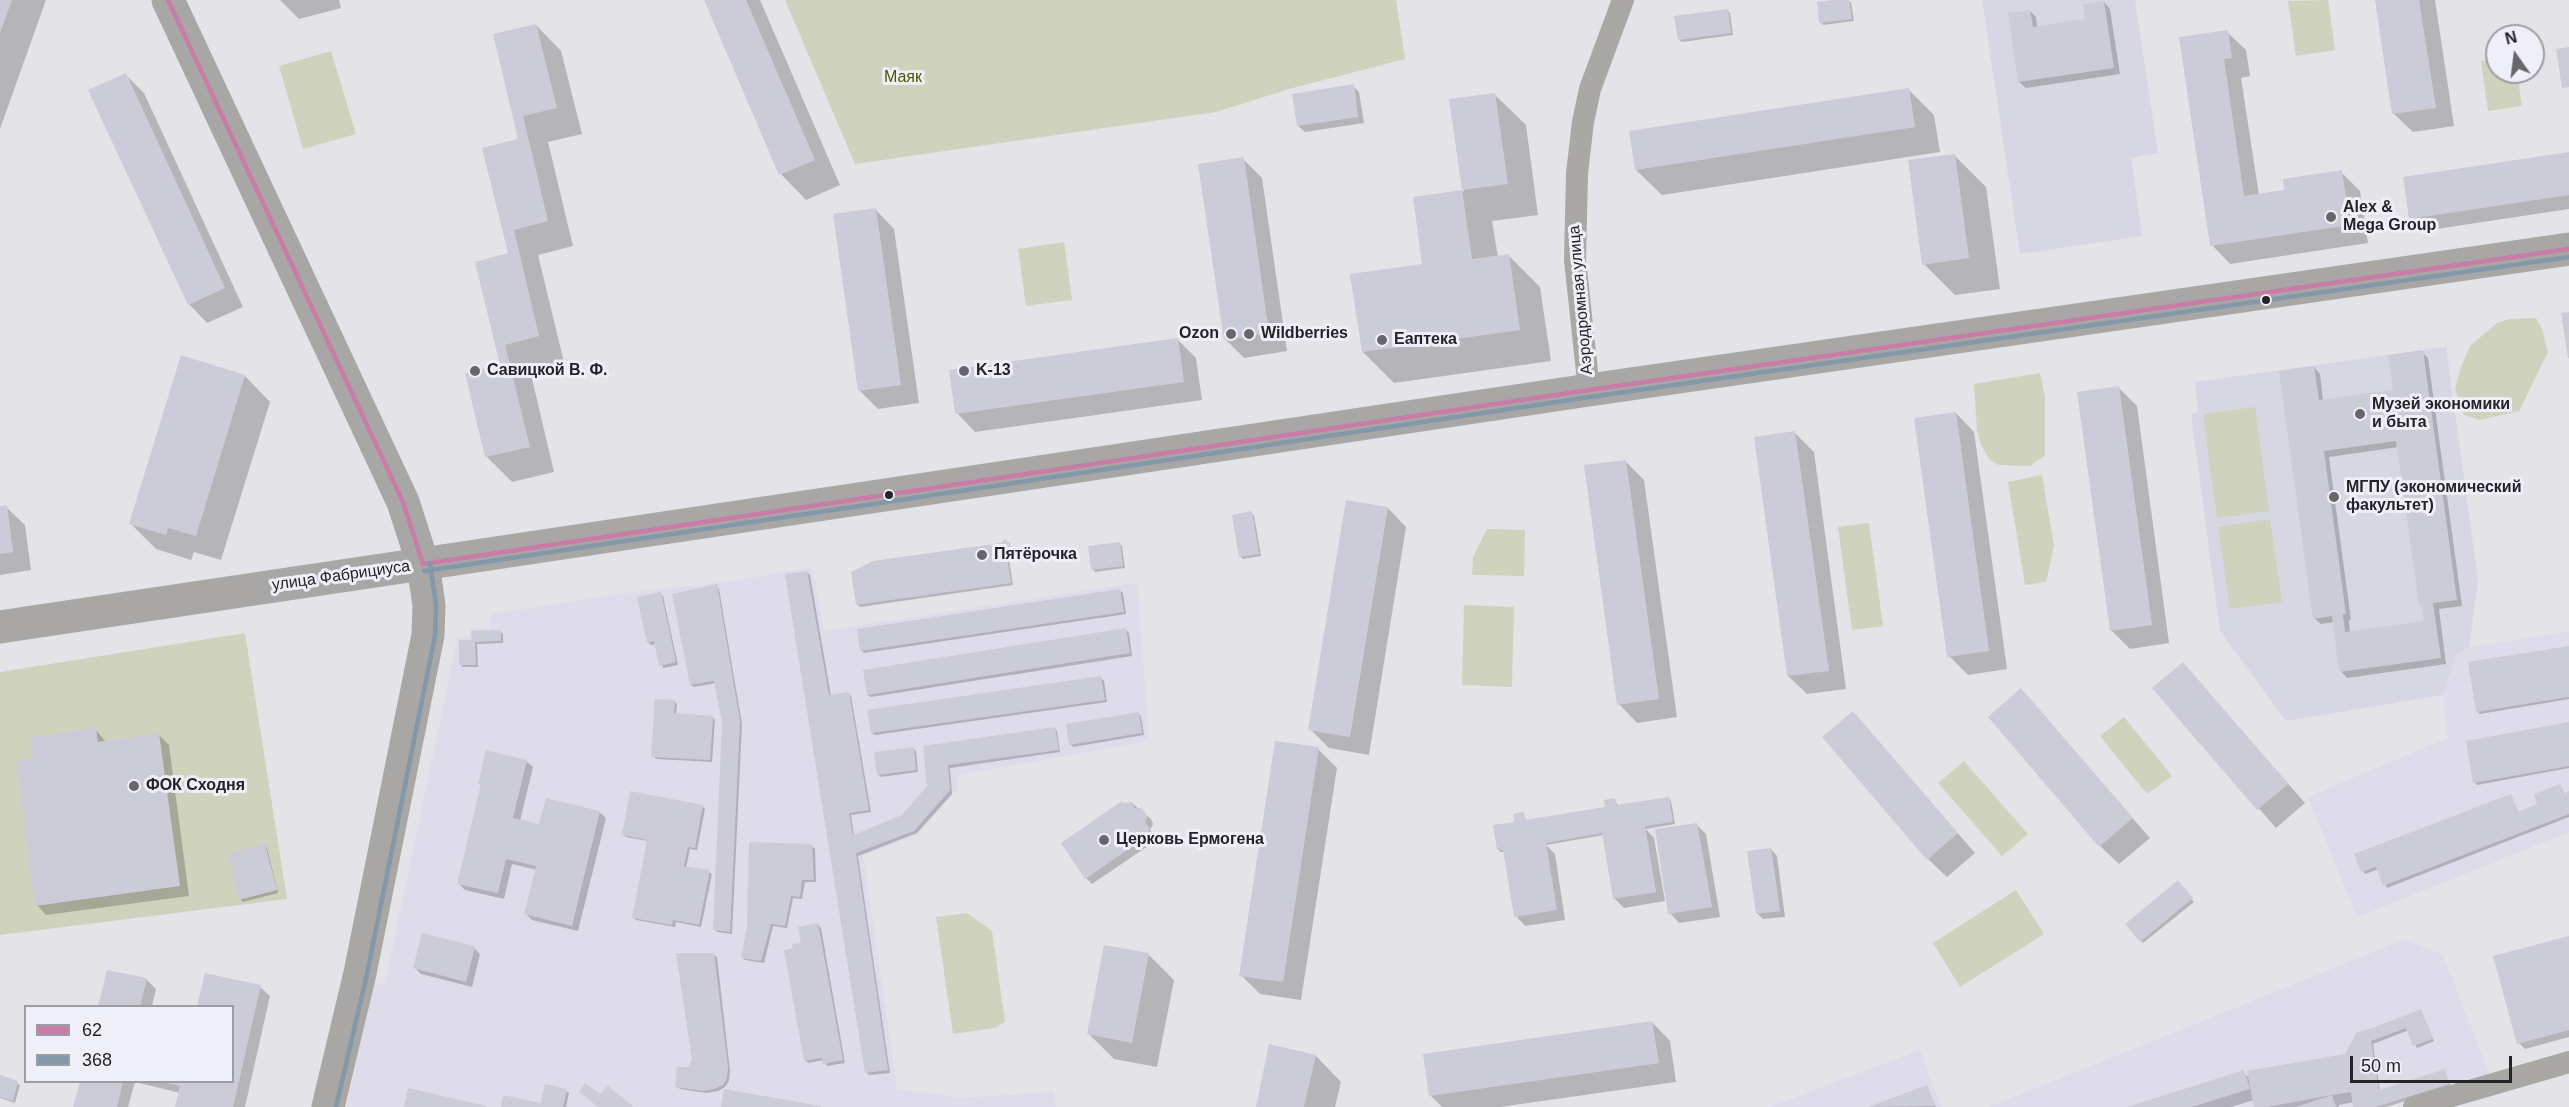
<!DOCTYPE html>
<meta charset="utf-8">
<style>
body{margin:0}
#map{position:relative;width:2569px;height:1107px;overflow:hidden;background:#e3e3e8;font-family:Arial,sans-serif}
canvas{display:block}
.legend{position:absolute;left:24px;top:1005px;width:210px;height:78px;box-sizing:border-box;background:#eeeff9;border:2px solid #9d9ea5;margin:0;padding:8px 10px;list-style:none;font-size:18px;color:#242427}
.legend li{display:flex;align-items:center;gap:12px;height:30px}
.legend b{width:30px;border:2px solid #9d9ea5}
.north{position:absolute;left:2485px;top:24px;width:60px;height:60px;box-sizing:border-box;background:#eeeff9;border:2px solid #9d9ea5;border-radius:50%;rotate:346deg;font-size:16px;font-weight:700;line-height:24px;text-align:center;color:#242427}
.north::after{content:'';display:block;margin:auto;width:21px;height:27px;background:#67676b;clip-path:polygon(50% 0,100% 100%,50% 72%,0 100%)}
.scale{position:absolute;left:2350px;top:1056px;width:162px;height:27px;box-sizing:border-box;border:3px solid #242427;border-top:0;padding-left:8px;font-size:18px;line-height:21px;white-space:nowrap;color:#242427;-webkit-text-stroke:4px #eeeff9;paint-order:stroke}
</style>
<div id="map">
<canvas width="2569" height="1107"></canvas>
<ul class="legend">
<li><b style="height:8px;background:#c87ca7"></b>62</li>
<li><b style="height:8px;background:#8398a9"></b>368</li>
</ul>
<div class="north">N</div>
<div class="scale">50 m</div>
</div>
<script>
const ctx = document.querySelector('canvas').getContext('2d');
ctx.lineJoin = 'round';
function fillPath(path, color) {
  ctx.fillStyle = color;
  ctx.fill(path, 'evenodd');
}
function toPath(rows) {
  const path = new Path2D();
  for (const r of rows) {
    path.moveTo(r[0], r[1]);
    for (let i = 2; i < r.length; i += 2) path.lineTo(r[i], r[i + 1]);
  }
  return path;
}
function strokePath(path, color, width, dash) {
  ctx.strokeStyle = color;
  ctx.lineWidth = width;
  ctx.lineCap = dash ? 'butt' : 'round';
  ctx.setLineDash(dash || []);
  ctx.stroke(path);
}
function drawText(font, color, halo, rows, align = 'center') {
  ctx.font = font + ' Arial,sans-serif';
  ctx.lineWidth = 6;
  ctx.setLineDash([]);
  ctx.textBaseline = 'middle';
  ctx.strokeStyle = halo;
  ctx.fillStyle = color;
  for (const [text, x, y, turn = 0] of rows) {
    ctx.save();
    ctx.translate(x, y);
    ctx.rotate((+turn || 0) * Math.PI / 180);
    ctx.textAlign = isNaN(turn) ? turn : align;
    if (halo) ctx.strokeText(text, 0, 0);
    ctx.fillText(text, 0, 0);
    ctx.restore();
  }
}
const built = toPath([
 [1982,0,2135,0,2158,153,2131,158,2142,236,2020,254],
 [2446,347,2478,580,2469,647,2456,656,2443,695,2286,721,2220,631,2191,414,2198,412,2195,382]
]);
const industrial = toPath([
 [812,567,824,631,1137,583,1149,741,957,775,958,788,917,835,863,856,897,1089,962,1098,1054,1092,1056,1107,347,1107,374,982,385,985,458,637,469,638,471,627,489,629,491,614,634,592,727,582],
 [2569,632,2569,832,2357,917,2308,797,2448,738,2443,695,2456,656,2469,647],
 [2404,940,2443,955,2489,1073,2378,1107,1989,1107],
 [1920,1050,1941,1107,1770,1107,1810,1092]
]);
const green = toPath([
 [785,0,1396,0,1405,59,1289,89,1216,112,855,164],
 [2328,0,2335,50,2296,56,2288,1],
 [331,51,356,134,303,149,279,66],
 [2497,58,2497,72,2517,72,2522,106,2488,111,2481,61],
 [1064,242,1072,300,1026,306,1018,249],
 [2536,318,2542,329,2548,352,2519,411,2480,420,2464,415,2455,389,2461,367,2470,346,2497,323,2510,319],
 [2040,373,2045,398,2045,455,2030,466,1999,465,1990,460,1981,445,1977,431,1974,384],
 [2255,407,2269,511,2217,518,2203,414],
 [2042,475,2054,546,2046,582,2025,585,2008,482],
 [2270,519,2282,602,2230,609,2218,527],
 [1869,523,1883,626,1852,630,1838,527],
 [1487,529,1525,530,1524,576,1472,575,1473,557],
 [1464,605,1514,607,1512,687,1462,685],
 [245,633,287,899,0,935,0,672],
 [2124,717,2172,776,2147,794,2100,736],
 [1964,761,2028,834,2002,856,1938,783],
 [2016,890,2044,934,1960,987,1933,943],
 [967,913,992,931,1005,1022,995,1028,953,1034,936,917]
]);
const shadow = toPath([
 [0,0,46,0,0,129],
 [280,0,339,0,341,8,299,19],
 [706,0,760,0,840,185,806,200,781,174],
 [1845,0,1851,2,1854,21,1823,25,1821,22],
 [2377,0,2435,0,2454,126,2413,132,2394,114],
 [2104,2,2110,9,2120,74,2026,88,2019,82,2030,11,2036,17,2037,28,2087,20],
 [1727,10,1730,13,1733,35,1682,42,1679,40],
 [536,25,561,51,582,134,548,142,573,246,538,255,564,362,530,370,554,472,512,482,487,457,467,375,501,366,520,140,495,35],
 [2227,32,2246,50,2250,76,2241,78,2259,195,2286,191,2341,172,2360,191,2368,243,2230,264,2212,245,2181,39],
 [126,75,144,93,243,307,207,323,189,304],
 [1353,86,1359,92,1364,123,1305,132,1298,126],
 [1908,89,1934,115,1940,152,1662,195,1636,170],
 [1494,94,1526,125,1538,215,1492,221,1498,257,1509,256,1540,287,1551,361,1394,383,1363,352,1424,265,1414,199,1464,191,1451,100],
 [2569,154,2569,209,2423,231,2410,218],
 [1954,155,1986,187,2000,289,1955,295,1924,264],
 [1243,159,1262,178,1287,351,1244,358,1225,339],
 [876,210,894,229,919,403,878,409,859,390],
 [1177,339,1196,358,1202,400,975,432,957,413],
 [2422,352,2428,358,2462,606,2439,609,2446,664,2347,678,2341,671,2334,622,2321,624,2314,618,2314,367,2320,374,2323,401,2394,391],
 [2399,447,2420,604,2423,607,2425,622,2350,633,2349,620,2351,620,2329,457],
 [245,376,270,402,221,560,194,552,191,560,156,549,131,524],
 [2118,387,2137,406,2169,643,2130,649,2111,630],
 [1956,413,1974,432,2007,669,1968,675,1949,656],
 [1795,433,1814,452,1846,689,1807,694,1788,676],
 [1625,461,1644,480,1677,717,1637,723,1619,704],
 [6,507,25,525,31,570,0,575,0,508],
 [1388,508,1406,527,1369,755,1329,748,1310,729],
 [1251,513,1254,515,1261,556,1243,559,1240,556],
 [1005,541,1012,548,1008,553,1013,585,860,607,857,604],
 [1119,543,1122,546,1125,568,1095,572,1093,569],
 [807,572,810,575,831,696,848,693,851,696,871,812,851,815,854,836,903,816,929,787,924,747,1055,728,1057,731,1060,752,950,768,952,794,917,833,858,856,890,1073,869,1075,866,1072],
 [716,586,719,589,742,724,732,934,717,932,715,929,723,723,716,683,694,687,691,685],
 [1120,591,1123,593,1126,614,864,653,861,650],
 [660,594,663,596,678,665,663,668,656,644,651,645,648,642],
 [1126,630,1129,633,1132,656,871,697,868,695],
 [500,631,503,634,503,643,477,644,478,667,463,667,461,665,473,641],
 [2569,648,2569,699,2480,714,2477,711],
 [2183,664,2305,803,2276,828,2154,688],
 [1101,678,1104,681,1107,702,875,735,872,733],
 [2021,690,2150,838,2119,864,2100,846],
 [674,701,677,704,676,715,712,717,715,720,712,762,656,759,653,756],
 [1138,713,1141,716,1144,735,1073,747,1071,745,1068,726],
 [1853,713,1975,853,1947,877,1928,859],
 [2569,724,2569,768,2477,785,2475,782],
 [96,730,106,742,159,735,169,745,189,896,46,915,37,905,35,759],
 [913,749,916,751,918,772,881,777,878,774],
 [1318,749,1337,768,1301,1000,1260,994,1241,975],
 [526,761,533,767,520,821,540,826,599,812,606,818,578,931,532,920,526,914,537,870,512,864,504,899,465,890,459,884,482,786,479,783],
 [2560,786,2565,795,2569,793,2569,817,2387,888,2379,869,2365,874,2363,871,2511,796,2519,813,2539,805],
 [1669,798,1671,801,1675,824,1646,829,1654,838,1665,901,1624,908,1614,898,1604,835,1546,845,1555,854,1565,920,1525,926,1516,916,1505,852,1501,852,1498,850,1523,814,1527,822,1607,808,1615,799,1618,807],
 [1132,803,1151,819,1153,824,1150,830,1155,837,1150,842,1151,844,1092,884,1086,878],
 [703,807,705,809,697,850,690,849,686,868,709,872,712,874,701,927,676,922,675,927,636,920,633,917,648,841,626,837,623,834],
 [1696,824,1706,834,1720,917,1679,923,1670,913],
 [265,846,267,848,278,893,243,902,240,899],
 [812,846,815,849,816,882,805,882,802,899,793,898,787,928,773,926,764,963,745,960,743,958],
 [1771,849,1777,856,1785,917,1763,919,1757,913],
 [2180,885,2194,902,2143,943,2127,924],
 [818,925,821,928,845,1063,827,1066,824,1060,808,1063,805,1060,802,944],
 [2569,938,2569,1037,2525,1049,2519,1043],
 [474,948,480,954,472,987,421,974,415,968],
 [714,955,717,957,730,1071,729,1081,725,1087,718,1091,706,1093,680,1089,677,1086,694,1061],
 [1149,955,1174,980,1157,1067,1114,1059,1088,1033],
 [108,972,147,980,156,989,152,1006,100,1006],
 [206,975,260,987,270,996,245,1107,177,1107,180,1093,135,1082,128,1107,75,1107,81,1082,232,1082,232,1006,199,1006],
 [2421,1011,2434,1041,2417,1048,2409,1030,2373,1044,2380,1091,2444,1071,2451,1087,2386,1107,2355,1107,2354,1102,2339,1105,2339,1107,2255,1107,2254,1100,2231,1107,2130,1107,2243,1072,2249,1078,2346,1055,2370,1031],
 [1652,1022,1670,1041,1676,1082,1500,1107,1442,1107,1431,1096],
 [1316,1056,1341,1082,1335,1107,1257,1107],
 [0,1077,20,1085,15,1103,0,1098],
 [1927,1087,1936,1107,1872,1107],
 [566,1091,569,1093,566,1107,502,1107,542,1105]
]);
const building = toPath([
 [0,0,12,0,0,33],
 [704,0,746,0,815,160,779,175],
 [1833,0,1849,0,1852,19,1819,23,1817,2],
 [2375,0,2419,0,2436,108,2392,114],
 [2104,1,2114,68,2018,82,2008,13,2030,10,2033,27,2085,19,2083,4],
 [1728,9,1731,33,1678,40,1674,16],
 [536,24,557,108,523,116,548,221,514,230,539,336,505,345,530,447,485,457,465,373,500,365,475,262,508,253,482,148,518,139,493,34],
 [2228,30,2232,58,2224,59,2244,196,2284,190,2283,179,2342,170,2350,225,2210,246,2179,37],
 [2569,47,2569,87,2562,88,2556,49],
 [126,73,225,288,188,305,88,90],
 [1354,84,1358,117,1297,126,1292,94],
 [1909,88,1915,127,1635,170,1629,131],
 [1495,93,1508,184,1462,190,1449,99],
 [2569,152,2569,195,2409,219,2403,177],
 [1955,154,1969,258,1922,265,1908,160],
 [1244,157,1269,333,1224,340,1198,164],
 [1462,190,1472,259,1509,254,1520,330,1362,352,1350,274,1422,264,1413,197],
 [876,208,901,385,858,391,833,214],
 [2569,312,2569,358,2568,358,2561,313],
 [1178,338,1184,382,955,414,949,370],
 [2423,350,2457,600,2433,603,2441,658,2339,672,2332,616,2313,619,2279,371,2314,366,2319,400,2393,390,2388,355],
 [2396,441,2419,605,2421,605,2424,621,2345,632,2343,614,2346,614,2324,451],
 [181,355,245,375,196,536,168,528,166,535,129,524],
 [2119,386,2152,625,2110,631,2077,392],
 [1956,412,1989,651,1947,657,1914,418],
 [1795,431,1829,671,1787,676,1754,437],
 [1626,460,1659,699,1617,705,1584,465],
 [1346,500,1388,507,1350,737,1308,730],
 [7,505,13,552,0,554,0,506],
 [1252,511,1259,554,1239,557,1232,515],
 [1005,539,1011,544,1006,550,1011,583,856,605,851,572,873,561,1001,543],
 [1120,542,1123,566,1091,570,1088,546],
 [807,571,829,695,849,692,869,810,849,813,853,835,902,815,927,786,923,746,1055,727,1059,750,948,765,950,790,914,831,856,853,888,1070,865,1073,785,574],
 [717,584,740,721,730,932,713,930,722,723,714,681,690,685,672,594],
 [1120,589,1124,612,860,651,857,629],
 [661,592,676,662,659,666,654,641,647,643,637,597],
 [1126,628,1130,653,867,695,863,670],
 [501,630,501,641,475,642,476,665,459,665,459,640,472,640,471,631],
 [2569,646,2569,697,2476,712,2468,662],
 [2183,662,2288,784,2257,810,2152,688],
 [1101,676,1105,700,871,733,867,710],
 [2021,688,2133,818,2099,847,1988,717],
 [655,699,675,700,674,713,713,716,710,760,651,757],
 [1853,711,1958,833,1927,860,1822,737],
 [1139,712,1142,733,1069,745,1066,724],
 [2569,722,2569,766,2473,783,2466,741],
 [96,728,98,742,159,733,180,886,35,906,16,760,33,758,30,737],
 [1275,741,1319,747,1283,982,1239,976],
 [914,747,916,770,877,775,874,752],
 [486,750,527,760,513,818,539,824,546,798,600,811,572,926,524,914,536,866,506,859,498,893,457,884,481,784,478,784],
 [2560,784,2564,794,2569,791,2569,814,2383,886,2376,867,2361,872,2354,854,2511,794,2518,812,2537,804,2534,794],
 [630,791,703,805,695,848,688,847,684,866,710,870,699,925,673,920,672,925,632,918,647,840,622,835],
 [1669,797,1673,822,1645,826,1656,892,1613,899,1602,833,1546,843,1557,910,1514,917,1503,850,1497,850,1493,825,1514,822,1513,814,1524,812,1525,820,1605,807,1604,800,1615,798,1616,805],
 [1122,801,1123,803,1132,802,1134,808,1141,808,1145,812,1147,817,1145,823,1149,827,1149,831,1145,835,1146,837,1085,879,1061,843],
 [1697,823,1712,907,1668,914,1655,829],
 [749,842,812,844,814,880,802,880,800,897,791,896,785,926,771,924,761,961,741,958,747,927],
 [265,844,277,890,239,900,227,853],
 [1771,848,1780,911,1756,914,1747,851],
 [2178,880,2193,898,2140,942,2125,924],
 [818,923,843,1060,823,1064,822,1058,804,1061,784,950,793,948,792,944,801,943,798,927],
 [422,933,475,946,466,982,413,968],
 [2569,936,2569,1030,2517,1044,2493,956],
 [1104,945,1149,953,1132,1043,1087,1034],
 [676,953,714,953,728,1067,727,1078,723,1085,714,1089,702,1091,675,1087,677,1067,688,1067,692,1060],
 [107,970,147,978,140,1006,98,1006],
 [205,973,261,985,233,1107,175,1107,180,1086,163,1082,232,1082,232,1006,197,1006],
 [2421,1009,2433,1039,2413,1046,2406,1028,2371,1041,2379,1090,2445,1069,2449,1084,2376,1107,2353,1107,2351,1092,2332,1095,2336,1107,2296,1107,2332,1095,2267,1107,2254,1107,2247,1071,2345,1054,2357,1032,2370,1029],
 [1652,1021,1659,1063,1429,1096,1423,1054],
 [1269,1044,1316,1055,1304,1107,1256,1107],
 [2244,1070,2250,1089,2192,1107,2127,1107],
 [0,1075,18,1081,13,1101,0,1097],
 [80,1082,123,1082,117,1107,73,1107],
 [585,1083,600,1094,608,1086,634,1107,598,1107,579,1092],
 [545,1084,567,1089,563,1107,501,1107,503,1095,541,1103],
 [1927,1085,1935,1106,1868,1107],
 [408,1088,486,1106,486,1107,404,1107],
 [724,1089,821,1106,821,1107,721,1107]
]);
const street = toPath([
 [1589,390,1575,260,1577,173,1583,122,1590,89,1623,0],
 [2414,1107,2569,1062]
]);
const secondary = toPath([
 [168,0,403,502,423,564,429,605,428,635,360,973,328,1107],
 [0,627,1589,390,2569,249]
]);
const bus1 = toPath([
 [168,0,403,502,423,564],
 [423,564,1589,390,2569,249]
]);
const bus2 = toPath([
 [424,571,1590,397,2569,257],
 [336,1107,367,974,435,636,436,605,430,563]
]);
const markers = [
 [2331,217,6,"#67676b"],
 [2266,300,5,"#242427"],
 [1231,334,6,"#67676b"],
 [1249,334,6,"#67676b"],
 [1382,340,6,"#67676b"],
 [475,371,6,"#67676b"],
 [964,371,6,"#67676b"],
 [2360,414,6,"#67676b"],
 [889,495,5,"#242427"],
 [2334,497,6,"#67676b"],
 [982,555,6,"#67676b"],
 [134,786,6,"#67676b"],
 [1104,840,6,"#67676b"]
];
const parkNames = [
 ["Маяк",903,78]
];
const poiNames = [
 ["Alex &",2343,208],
 ["Mega Group",2343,226],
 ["Ozon",1219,334,"right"],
 ["Wildberries",1261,334],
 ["Еаптека",1394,340],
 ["Савицкой В. Ф.",487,371],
 ["K-13",976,371],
 ["Музей экономики",2372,405],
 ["и быта",2372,423],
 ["МГПУ (экономический",2346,488],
 ["факультет)",2346,506],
 ["Пятёрочка",994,555],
 ["ФОК Сходня",146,786],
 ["Церковь Ермогена",1116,840]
];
const streetNames = [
 ["Аэродромная улица",1581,300,-95],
 ["улица Фабрициуса",341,576,-8]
];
fillPath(built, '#d6d7e2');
fillPath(industrial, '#dedbea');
fillPath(green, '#cfd3bd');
fillPath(shadow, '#0003');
fillPath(building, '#ccccd9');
strokePath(street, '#a9a8a5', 22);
strokePath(secondary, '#a8a7a5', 33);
strokePath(bus1, '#c87ca7', 4.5);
strokePath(bus2, '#8398a9', 4.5);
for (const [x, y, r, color] of markers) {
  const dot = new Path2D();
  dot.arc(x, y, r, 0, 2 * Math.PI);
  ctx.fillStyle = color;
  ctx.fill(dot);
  strokePath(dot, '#eeeff9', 2);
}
drawText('16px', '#4d5600', '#eeeff9', parkNames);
drawText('bold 16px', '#242427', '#eeeff9', poiNames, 'left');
drawText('16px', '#242427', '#eeeff9', streetNames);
</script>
